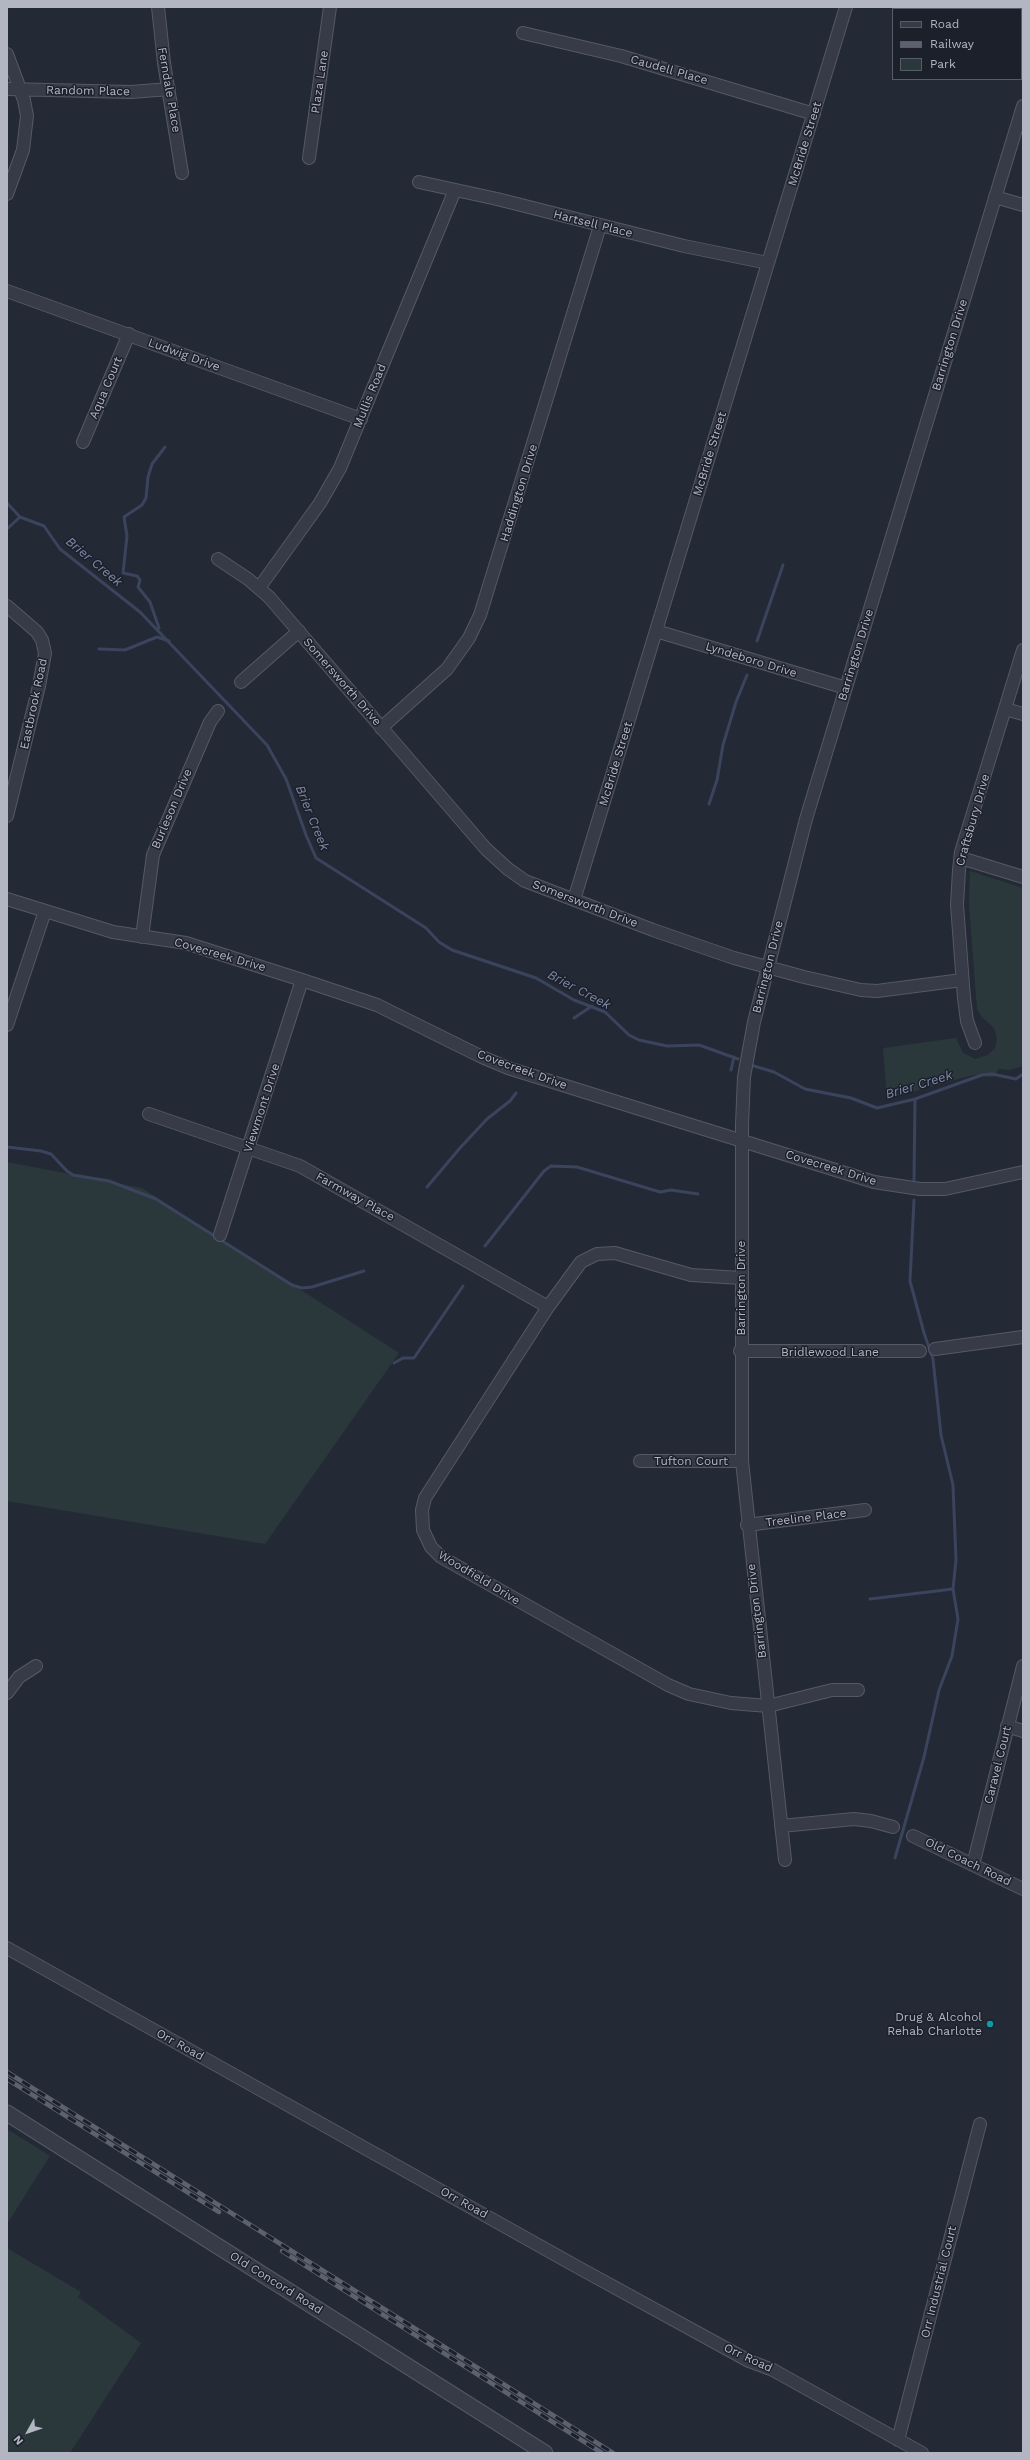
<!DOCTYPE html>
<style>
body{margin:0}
#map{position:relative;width:1030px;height:2460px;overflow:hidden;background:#242936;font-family:"Work Sans",sans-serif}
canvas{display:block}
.frame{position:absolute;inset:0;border:8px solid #b2b6c3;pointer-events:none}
.legend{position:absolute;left:892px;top:8px;width:130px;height:72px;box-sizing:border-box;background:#1c202b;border:1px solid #585c68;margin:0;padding:5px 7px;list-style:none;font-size:12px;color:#b2b6c3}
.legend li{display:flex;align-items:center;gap:8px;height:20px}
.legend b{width:20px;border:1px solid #585c68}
.north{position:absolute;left:8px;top:2412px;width:40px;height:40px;-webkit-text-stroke:3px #1c202b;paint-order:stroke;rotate:230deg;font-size:11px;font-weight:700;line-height:16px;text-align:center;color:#b2b6c3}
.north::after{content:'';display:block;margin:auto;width:14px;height:18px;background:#b2b6c3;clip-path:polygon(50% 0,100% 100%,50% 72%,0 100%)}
</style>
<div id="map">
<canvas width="1030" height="2460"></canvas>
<div class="frame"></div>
<ul class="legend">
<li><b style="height:5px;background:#373b47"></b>Road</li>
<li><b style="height:5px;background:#5c616f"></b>Railway</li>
<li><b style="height:11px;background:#2a383b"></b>Park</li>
</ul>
<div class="north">N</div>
</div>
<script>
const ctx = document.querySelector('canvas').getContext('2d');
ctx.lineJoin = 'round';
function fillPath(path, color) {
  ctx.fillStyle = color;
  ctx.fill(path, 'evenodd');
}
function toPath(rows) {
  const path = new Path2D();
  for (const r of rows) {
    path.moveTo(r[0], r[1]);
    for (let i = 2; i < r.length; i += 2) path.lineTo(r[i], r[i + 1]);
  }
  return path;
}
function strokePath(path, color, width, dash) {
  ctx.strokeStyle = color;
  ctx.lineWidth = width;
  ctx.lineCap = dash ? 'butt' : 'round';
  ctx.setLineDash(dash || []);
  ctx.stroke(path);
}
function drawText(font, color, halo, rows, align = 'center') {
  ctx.font = font + ' "Work Sans",sans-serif';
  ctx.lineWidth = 3;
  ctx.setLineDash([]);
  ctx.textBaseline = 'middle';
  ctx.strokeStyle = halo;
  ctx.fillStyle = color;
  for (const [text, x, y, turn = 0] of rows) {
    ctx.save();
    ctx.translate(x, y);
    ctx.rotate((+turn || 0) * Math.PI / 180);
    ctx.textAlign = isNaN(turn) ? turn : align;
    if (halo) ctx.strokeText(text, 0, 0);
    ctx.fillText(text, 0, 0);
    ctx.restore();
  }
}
const green = toPath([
 [970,871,1023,888,1023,1066,1009,1070,999,1069,993,1077,973,1075,887,1099,883,1048,956,1038,963,1053,975,1059,988,1055,995,1048,997,1038,994,1028,982,1017,977,1009,969,904],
 [7,1162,142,1188,399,1353,265,1544,7,1501],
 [7,2129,50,2156,7,2224],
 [7,2248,81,2292,78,2297,141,2343,70,2453,7,2453]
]);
const stream = toPath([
 [7,503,20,517,44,526,60,549,140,612,267,745,286,779,306,835,316,858,426,928,439,942,452,950,536,978,574,1000,605,1012,629,1035,639,1040,667,1046,699,1045,738,1059],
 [7,529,20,517],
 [159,628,150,602,138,587,140,580,137,576,123,573,127,536,124,517,142,505,146,498,148,477,152,464,165,447],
 [757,641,783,565],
 [99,649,125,650,157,637,169,641],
 [709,804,717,780,723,745,736,702,747,675],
 [574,1018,592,1006],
 [754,1066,774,1072,805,1089,851,1098,877,1108,915,1099,982,1075,992,1074,1016,1079,1023,1074],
 [731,1070,734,1057],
 [7,1147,41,1151,51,1154,67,1171,73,1175,109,1181,156,1199,292,1285,302,1288,312,1287,364,1271],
 [914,1180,915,1099],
 [427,1187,460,1148,487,1119,510,1101,516,1093],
 [485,1246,544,1171,551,1166,577,1167,660,1192,671,1190,698,1194],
 [394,1363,403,1358,414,1358,463,1286],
 [870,1599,953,1589],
 [895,1858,924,1757,939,1690,952,1656,958,1619,953,1589,956,1560,953,1485,941,1435,933,1359,924,1333,910,1281,914,1200]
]);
const minor = toPath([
 [158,7,164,63,182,173],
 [523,33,621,56,814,114],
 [7,54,24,100,27,116,23,150,7,194],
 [7,89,131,92,169,89],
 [309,158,330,7],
 [419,182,497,199,684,246,768,263],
 [995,197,1023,205],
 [7,291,361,419],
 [83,442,129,334],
 [218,559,248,579,269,597,486,849,508,869,525,881,653,930,734,958,804,977,861,990,877,991,962,980],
 [259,588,320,503,340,468,455,190],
 [7,606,37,632,42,640,45,653,39,686,7,816],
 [656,631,846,688],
 [241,682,299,631],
 [1005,709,1023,714],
 [381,728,447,669,469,638,480,615,600,226],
 [961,858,1023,877],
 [7,899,113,932,186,943,302,980,377,1005,482,1057,508,1068,874,1182,920,1189,945,1189,1023,1172],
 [574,900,846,7],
 [142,937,153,855,210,722,218,711],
 [7,1025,45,911],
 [975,1043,967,1021,964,998,957,905,959,870,961,852,1023,650],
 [149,1114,300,1166,548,1307],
 [220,1235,302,980],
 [741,1278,691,1275,615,1253,597,1254,581,1262,548,1307,425,1498,422,1510,423,1530,431,1547,441,1557,668,1685,689,1694,731,1703,768,1706,832,1690,858,1690],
 [935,1349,1023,1337],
 [740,1351,920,1351],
 [640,1461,742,1461],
 [747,1525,865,1510],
 [7,1693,19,1677,36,1666],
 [1007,1726,1023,1731],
 [781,1826,854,1819,871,1821,893,1827],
 [913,1836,1023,1889],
 [785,1860,742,1461,742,1124,744,1077,754,1022,806,819,1023,106],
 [973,1865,1023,1666],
 [7,1948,581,2269,749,2361,773,2370,922,2453],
 [898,2440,980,2124]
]);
const tertiary = toPath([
 [7,2113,545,2453]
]);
const rail = toPath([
 [7,2072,613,2453],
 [7,2079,219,2212],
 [282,2251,602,2453]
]);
const markers = [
 [990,2024,4,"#0f9aa8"]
];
const streetNames = [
 ["Caudell Place",669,70,16],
 ["Plaza Lane",320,82,-82],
 ["Ferndale Place",169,90,80],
 ["Random Place",88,91,1],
 ["McBride Street",805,144,-73],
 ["Hartsell Place",593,224,14],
 ["Barrington Drive",950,345,-73],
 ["Ludwig Drive",184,355,20],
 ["Aqua Court",106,388,-67],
 ["Mullis Road",370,396,-68],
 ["McBride Street",710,454,-73],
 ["Haddington Drive",519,493,-73],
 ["Barrington Drive",856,655,-73],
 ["Lyndeboro Drive",751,660,17],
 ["Somersworth Drive",342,682,49],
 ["Eastbrook Road",34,704,-78],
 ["McBride Street",616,764,-73],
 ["Burleson Drive",172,809,-67],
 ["Craftsbury Drive",973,820,-74],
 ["Somersworth Drive",585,904,21],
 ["Covecreek Drive",220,955,16],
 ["Barrington Drive",768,967,-76],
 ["Covecreek Drive",522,1070,20],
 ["Viewmont Drive",262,1108,-72],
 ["Covecreek Drive",831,1168,17],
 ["Farmway Place",355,1197,29],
 ["Barrington Drive",741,1288,-90],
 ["Bridlewood Lane",830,1352],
 ["Tufton Court",691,1461],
 ["Treeline Place",806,1518,-7],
 ["Woodfield Drive",479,1578,31],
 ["Barrington Drive",757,1611,-97],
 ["Caravel Court",998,1765,-76],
 ["Old Coach Road",968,1862,26],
 ["Orr Road",180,2045,29],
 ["Orr Road",464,2203,29],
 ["Orr Industrial Court",939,2282,-76],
 ["Old Concord Road",276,2283,32],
 ["Orr Road",748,2358,25]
];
const poiNames = [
 ["Drug & Alcohol",982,2017],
 ["Rehab Charlotte",982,2031]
];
const waterNames = [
 ["Brier Creek",94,562,40],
 ["Brier Creek",312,818,68],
 ["Brier Creek",579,990,28],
 ["Brier Creek",919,1085,-17]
];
fillPath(green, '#2a383b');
strokePath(stream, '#3b445d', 3);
strokePath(minor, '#555964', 14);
strokePath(tertiary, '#555964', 17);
strokePath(minor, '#373b47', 12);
strokePath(tertiary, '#373b47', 15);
strokePath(rail, '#5c616f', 4.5);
strokePath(rail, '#1c202b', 3, [9]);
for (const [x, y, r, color] of markers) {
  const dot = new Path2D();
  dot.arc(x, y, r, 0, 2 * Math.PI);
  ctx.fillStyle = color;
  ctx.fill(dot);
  strokePath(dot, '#1c202b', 1.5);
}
drawText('12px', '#b2b6c3', '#1c202b', streetNames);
drawText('12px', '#b2b6c3', '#1c202b', poiNames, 'right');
drawText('italic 13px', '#7d89a7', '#1c202b', waterNames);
</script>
